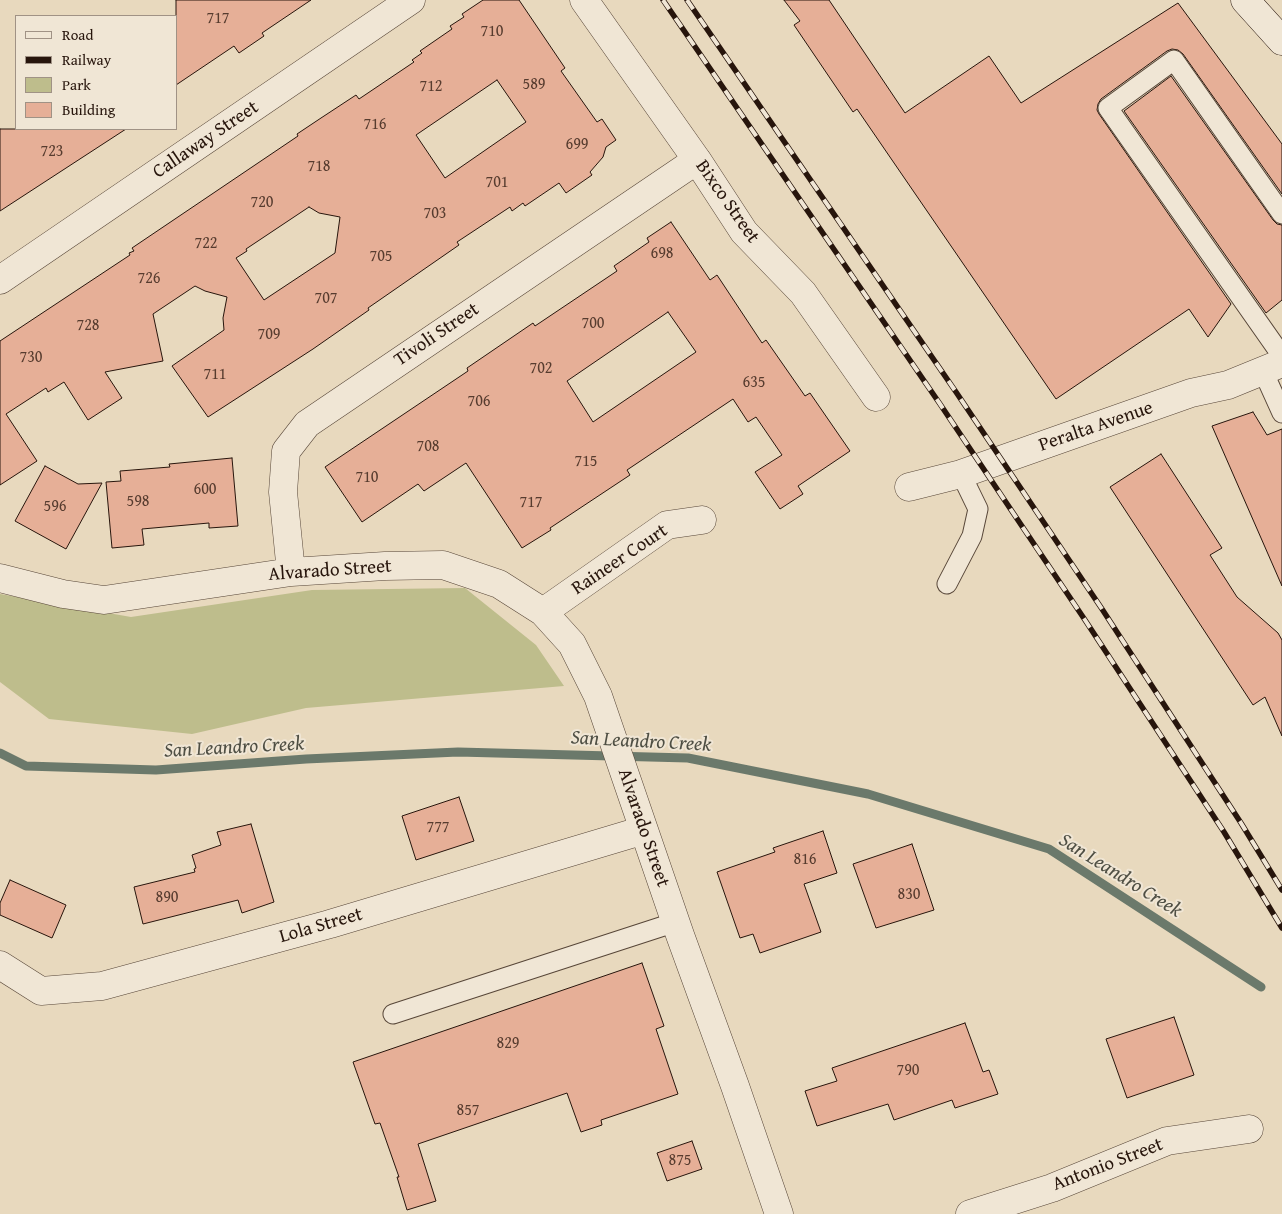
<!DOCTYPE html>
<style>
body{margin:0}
#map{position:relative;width:1282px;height:1214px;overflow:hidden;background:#e8d9be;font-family:"Gentium Book Plus",serif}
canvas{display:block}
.legend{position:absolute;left:15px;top:15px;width:162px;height:115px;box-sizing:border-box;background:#f0e6d5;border:1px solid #a09285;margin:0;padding:6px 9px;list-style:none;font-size:15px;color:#27150c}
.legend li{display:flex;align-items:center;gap:10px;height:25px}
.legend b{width:25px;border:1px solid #a09285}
</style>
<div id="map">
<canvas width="1282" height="1214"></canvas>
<ul class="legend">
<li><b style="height:6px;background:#f0e6d5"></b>Road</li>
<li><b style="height:6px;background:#27150c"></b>Railway</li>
<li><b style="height:14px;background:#bebd8c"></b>Park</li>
<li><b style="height:14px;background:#e6af97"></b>Building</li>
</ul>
</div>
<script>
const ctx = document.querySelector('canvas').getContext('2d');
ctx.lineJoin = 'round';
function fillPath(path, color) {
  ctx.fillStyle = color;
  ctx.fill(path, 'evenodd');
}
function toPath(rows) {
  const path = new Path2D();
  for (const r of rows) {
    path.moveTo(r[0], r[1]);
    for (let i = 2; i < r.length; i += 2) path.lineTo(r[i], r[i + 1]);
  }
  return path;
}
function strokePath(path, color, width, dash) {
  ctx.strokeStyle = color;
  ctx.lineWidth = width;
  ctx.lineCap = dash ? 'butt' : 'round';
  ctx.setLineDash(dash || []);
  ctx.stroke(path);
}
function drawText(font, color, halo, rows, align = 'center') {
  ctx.font = font + ' "Gentium Book Plus",serif';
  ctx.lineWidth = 4;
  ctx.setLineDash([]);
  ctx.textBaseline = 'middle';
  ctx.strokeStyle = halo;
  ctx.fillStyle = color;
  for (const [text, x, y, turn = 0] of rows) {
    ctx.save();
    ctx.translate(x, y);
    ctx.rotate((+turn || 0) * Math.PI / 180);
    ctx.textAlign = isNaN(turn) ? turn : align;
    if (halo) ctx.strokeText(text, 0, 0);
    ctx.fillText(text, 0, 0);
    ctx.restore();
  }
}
const green = toPath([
 [465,588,536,645,564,686,306,708,192,734,49,719,0,682,0,594,131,617,312,590]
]);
const stream = toPath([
 [0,753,26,766,156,770,306,759,458,752,688,758,868,794,1049,849,1261,987]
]);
const building = toPath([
 [176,0,311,0,262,33,264,36,239,53,234,46,176,85,176,0],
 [483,0,519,0,565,68,561,71,597,122,602,119,616,140,606,147,603,157,590,172,592,175,566,193,559,183,525,206,523,203,512,211,510,207,457,242,459,245,368,308,369,310,313,349,208,417,172,366,224,330,223,318,227,297,205,291,195,286,153,314,163,361,105,372,122,398,88,420,64,382,48,392,46,388,6,414,37,461,0,485,0,341,130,255,129,253,134,251,132,248,298,136,297,134,321,118,356,95,359,99,414,62,412,60,422,53,420,51,452,29,450,26,464,17,462,14,483,0],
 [497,80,526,122,445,178,416,135,497,80],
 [309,207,319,213,340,217,335,253,264,300,236,258,247,251,246,249,309,207],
 [784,0,829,0,905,113,989,56,1021,103,1178,3,1282,144,1282,194,1183,54,1178,50,1172,49,1167,51,1101,99,1098,104,1097,110,1099,114,1231,304,1208,337,1189,309,1056,399,857,109,853,112,794,25,800,21,784,0],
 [1171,76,1273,220,1277,224,1282,225,1282,300,1266,313,1124,111,1171,76],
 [0,129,126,129,0,211,0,129],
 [671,222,710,280,717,275,762,343,766,340,805,396,810,393,850,451,798,486,803,494,780,509,755,472,782,455,756,417,748,422,733,399,627,470,630,475,550,528,551,530,522,548,466,463,424,491,418,484,362,522,325,467,468,371,467,368,533,323,535,326,617,271,614,266,649,242,647,238,671,222],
 [668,312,696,352,593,422,567,381,668,312],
 [1253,412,1267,435,1282,429,1282,586,1212,426,1253,412],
 [1161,454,1222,548,1210,555,1237,597,1278,633,1282,640,1282,736,1265,697,1253,705,1110,487,1161,454],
 [232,458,238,526,209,528,209,523,142,529,144,545,112,548,106,482,121,481,120,471,170,467,169,464,232,458],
 [45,466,78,484,102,483,66,549,15,521,45,466],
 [459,797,474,841,416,860,402,816,459,797],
 [251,824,274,902,242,913,238,900,143,924,134,887,195,872,194,869,196,868,192,855,221,845,217,832,251,824],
 [823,831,837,873,804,884,821,932,760,953,753,934,740,938,717,872,775,852,773,848,823,831],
 [912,844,934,910,876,928,853,864,912,844],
 [10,880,66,905,52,938,0,915,0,903,10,880],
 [642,963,664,1026,656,1029,678,1094,601,1120,602,1125,581,1132,567,1093,418,1144,436,1201,407,1210,397,1177,399,1177,380,1123,375,1124,353,1062,642,963],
 [1174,1017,1194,1075,1127,1098,1106,1039,1174,1017],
 [965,1023,983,1072,989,1070,998,1094,955,1108,952,1100,894,1120,888,1104,817,1126,805,1091,837,1081,832,1068,965,1023],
 [692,1141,702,1169,667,1181,657,1153,692,1141]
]);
const lane = toPath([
 [1282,214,1174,60,1108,108,1282,356],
 [1263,371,1282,413],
 [947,584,972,536,978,509,961,474],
 [393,1014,676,922]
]);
const street = toPath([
 [584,0,697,160,744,232,803,293,876,397],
 [0,280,411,0],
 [909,487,961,474,1191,393,1228,385,1282,363],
 [291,572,283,492,286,451,307,424,697,160],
 [0,578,63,594,104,600,291,572,385,566,443,565,499,584,543,612,572,644,598,696,680,935,735,1086,779,1214],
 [543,612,667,525,702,520],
 [0,965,41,991,102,986,330,924,644,830],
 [970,1214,1052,1188,1167,1141,1249,1129]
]);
const secondary = toPath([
 [1245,0,1282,41]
]);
const rail = toPath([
 [663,0,940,404,1085,620,1224,832,1282,928],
 [687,0,956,392,1102,609,1241,823,1282,890]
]);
const numberNames = [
 ["717",218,19],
 ["710",492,32],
 ["589",534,85],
 ["712",431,87],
 ["716",375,125],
 ["699",577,145],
 ["723",52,152],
 ["718",319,167],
 ["701",497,183],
 ["720",262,203],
 ["703",435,214],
 ["722",206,244],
 ["698",662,254],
 ["705",381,257],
 ["726",149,279],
 ["707",326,299],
 ["700",593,324],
 ["728",88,326],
 ["709",269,335],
 ["730",31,358],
 ["702",541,369],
 ["711",215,375],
 ["635",754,383],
 ["706",479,402],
 ["708",428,447],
 ["715",586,462],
 ["710",367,478],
 ["600",205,490],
 ["598",138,502],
 ["717",531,503],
 ["596",55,507],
 ["777",438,828],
 ["816",805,860],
 ["830",909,895],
 ["890",167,898],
 ["829",508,1044],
 ["790",908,1071],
 ["857",468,1111],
 ["875",680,1161]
];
const streetNames = [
 ["Callaway Street",206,140,-34],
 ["Bixco Street",727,202,55],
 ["Tivoli Street",437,335,-34],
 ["Peralta Avenue",1096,427,-19],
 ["Raineer Court",620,560,-34],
 ["Alvarado Street",330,571,-4],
 ["Alvarado Street",643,828,71],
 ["Lola Street",321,926,-16],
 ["Antonio Street",1108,1165,-21]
];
const waterNames = [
 ["San Leandro Creek",641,742,3],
 ["San Leandro Creek",234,748,-3],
 ["San Leandro Creek",1120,876,32]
];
fillPath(green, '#bebd8c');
strokePath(stream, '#6b796b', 9);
fillPath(building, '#e6af97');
strokePath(building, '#27150c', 1);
strokePath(lane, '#574638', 21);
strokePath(street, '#574638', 29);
strokePath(secondary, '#27150c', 29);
strokePath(lane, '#f0e6d5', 19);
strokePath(street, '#f0e6d5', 28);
strokePath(secondary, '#f0e6d5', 28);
strokePath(rail, '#27150c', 5.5);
strokePath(rail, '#f0e6d5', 4, [11]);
drawText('16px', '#573c2f', null, numberNames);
drawText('19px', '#27150c', '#f0e6d5', streetNames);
drawText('italic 20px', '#4f4f44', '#f0e6d5', waterNames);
</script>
